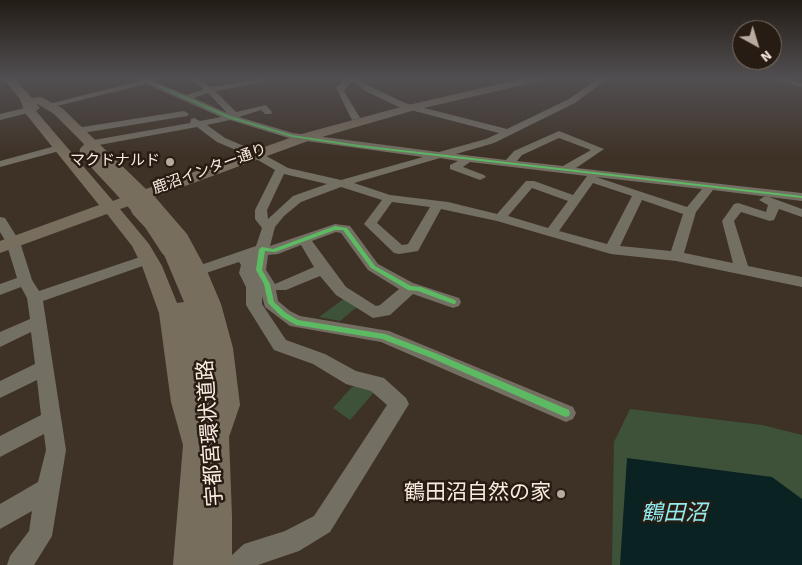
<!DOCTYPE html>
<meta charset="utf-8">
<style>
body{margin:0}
#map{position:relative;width:802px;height:565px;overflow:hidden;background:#3e3226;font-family:"Source Sans 3",sans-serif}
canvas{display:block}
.north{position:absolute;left:732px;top:20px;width:50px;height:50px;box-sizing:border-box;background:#271c13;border:1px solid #7b6f64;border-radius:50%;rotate:141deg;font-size:14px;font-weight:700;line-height:20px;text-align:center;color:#faebde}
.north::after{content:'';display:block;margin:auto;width:18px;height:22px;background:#b8aa9e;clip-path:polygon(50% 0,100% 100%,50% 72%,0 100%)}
</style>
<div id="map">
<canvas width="802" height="565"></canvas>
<div class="north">N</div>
</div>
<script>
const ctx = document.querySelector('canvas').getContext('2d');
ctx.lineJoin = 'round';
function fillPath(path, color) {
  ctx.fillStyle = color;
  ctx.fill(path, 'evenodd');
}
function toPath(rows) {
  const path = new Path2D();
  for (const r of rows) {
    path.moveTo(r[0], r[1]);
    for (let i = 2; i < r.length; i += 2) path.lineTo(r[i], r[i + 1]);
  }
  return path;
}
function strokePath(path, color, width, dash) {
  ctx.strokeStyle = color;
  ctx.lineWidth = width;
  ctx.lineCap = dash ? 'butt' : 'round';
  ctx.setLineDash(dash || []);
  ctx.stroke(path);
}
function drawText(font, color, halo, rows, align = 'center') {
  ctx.font = font + ' "Source Sans 3","Noto Sans JP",sans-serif';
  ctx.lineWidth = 5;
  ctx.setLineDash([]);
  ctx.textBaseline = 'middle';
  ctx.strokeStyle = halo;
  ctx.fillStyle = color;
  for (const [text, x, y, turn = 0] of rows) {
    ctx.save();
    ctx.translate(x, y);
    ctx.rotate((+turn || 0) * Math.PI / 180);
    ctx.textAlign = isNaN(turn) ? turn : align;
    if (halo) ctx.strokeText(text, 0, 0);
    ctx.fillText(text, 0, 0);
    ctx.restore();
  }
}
const green = toPath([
 [345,298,358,306,340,321,319,317],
 [358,385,376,390,350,420,333,408,352,387],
 [630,409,762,425,802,435,802,565,612,565,614,442]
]);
const water = toPath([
 [627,458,772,477,802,499,802,565,620,565]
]);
const minor = toPath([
 [136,78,155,78,155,82,187,95,204,89,189,78,198,78,211,87,265,78,266,82,215,91,236,112,266,105,272,112,271,114,265,114,261,110,239,117,293,133,439,152,486,139,499,133,399,107,367,92,352,81,344,91,360,118,352,120,336,88,346,78,357,78,373,88,405,103,507,129,569,99,599,78,608,78,575,103,494,143,456,154,506,160,514,151,559,131,604,149,576,168,802,193,802,201,713,190,696,212,684,253,733,263,722,221,734,204,738,203,766,212,768,205,759,200,765,196,769,197,802,209,802,217,779,209,774,220,770,221,741,212,734,221,748,266,802,277,802,287,676,261,611,254,497,221,441,209,418,251,399,254,394,253,364,224,382,200,341,187,301,202,284,216,275,227,270,246,335,224,350,226,378,264,413,283,459,298,461,302,459,306,453,308,413,294,390,315,373,318,336,295,320,276,286,290,276,290,278,301,290,311,300,316,389,331,573,407,576,413,573,419,566,422,381,342,290,326,265,307,262,296,262,304,286,340,325,354,356,371,384,378,406,398,409,404,330,532,299,551,258,565,228,565,231,556,244,544,285,531,314,516,387,405,371,391,346,384,313,364,274,350,246,305,246,287,239,273,241,265,239,262,197,276,190,271,192,268,256,246,262,228,255,219,255,210,275,170,251,156,250,153,243,153,217,142,197,127,88,147,83,144,88,141,190,123,191,119,194,118,200,121,221,117,146,84,49,108,45,105,139,81,136,78],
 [208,93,227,113,194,98,208,93],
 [230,120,292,139,423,157,341,180,288,168,259,152,252,152,251,149,225,138,207,125,230,120],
 [559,138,591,150,563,166,517,161,522,155,559,138],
 [440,158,458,161,450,165,450,169,480,180,486,177,484,175,463,167,470,162,587,176,573,195,534,181,526,181,497,214,448,202,390,195,354,183,440,158],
 [284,174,327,184,293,196,268,219,267,210,284,174],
 [596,177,702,189,687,207,596,177],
 [593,183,632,196,607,244,559,231,593,183],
 [532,188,568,201,548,228,508,216,532,188],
 [642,200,683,214,671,251,620,246,642,200],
 [392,202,430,207,408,244,402,245,377,223,392,202],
 [336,232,341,233,368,270,399,289,380,305,376,306,346,287,312,241,336,232],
 [301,245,314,267,275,284,266,270,268,255,278,254,301,245],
 [770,78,783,78,802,83,802,87,770,78],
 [29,107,33,110,32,112,0,120,0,114,29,107],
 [184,111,189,114,187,116,76,134,71,131,76,128,184,111],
 [59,145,64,148,63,150,0,167,0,161,59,145],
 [0,217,5,218,20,242,32,280,39,291,149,254,156,259,154,262,43,301,66,450,52,536,34,565,7,565,10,556,29,531,32,511,0,529,0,504,38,482,46,450,44,434,0,457,0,436,41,415,37,380,0,398,0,381,35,364,31,332,0,347,0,332,30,319,27,298,21,287,0,295,0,284,17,278,6,242,0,232,0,217]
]);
const major = toPath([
 [3,78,14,78,32,98,41,97,62,108,146,189,298,135,408,105,526,78,545,78,540,81,415,110,308,141,155,197,187,234,207,271,221,304,233,348,240,405,229,437,232,516,232,565,173,565,183,445,171,402,159,313,142,266,132,246,107,214,0,253,0,241,99,205,25,113,20,99,3,78],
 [36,103,54,114,133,193,113,201,36,111,40,108,36,103],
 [141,202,170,235,175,245,164,246,162,250,184,302,177,303,162,266,149,244,120,209,141,202],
 [208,388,213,389,214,405,211,412,206,414,203,421,201,416,205,414,209,406,208,388]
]);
const majorBridgeFar1 = toPath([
 [87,152,141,210]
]);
const majorBridge = toPath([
 [140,208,153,222,170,248]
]);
const cycleway = toPath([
 [138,78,143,78,230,116,292,135,359,145,802,196,802,198,359,147,292,137,228,118,138,78],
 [335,226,347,228,375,266,411,286,421,287,455,300,456,302,455,304,453,304,418,291,408,290,371,268,343,230,335,230,275,252,265,251,262,270,270,284,274,302,286,313,298,320,385,334,435,353,569,410,570,413,569,416,566,417,563,416,429,357,382,339,296,325,282,317,268,303,264,284,256,270,259,249,262,247,273,249,335,226]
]);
const markers = [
 [170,162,5,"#b8aa9e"],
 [561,494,5,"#b8aa9e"]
];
const farPoinames = [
 ["マクドナルド",160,162]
];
const farStreetnames = [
 ["鹿沼インター通り",210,170,-20]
];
const nearStreetnames = [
 ["宇都宮環状道路",212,433,-94]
];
const nearPoinames = [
 ["鶴田沼自然の家",551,494]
];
const nearWaternames = [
 ["鶴田沼",674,515]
];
fillPath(green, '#3e5239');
fillPath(water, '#0a2322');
fillPath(minor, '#746f63');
fillPath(major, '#776e5e');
strokePath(majorBridgeFar1, '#776e5e', 15);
strokePath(majorBridge, '#776e5e', 19);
fillPath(cycleway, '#5cba63');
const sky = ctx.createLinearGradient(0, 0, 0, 157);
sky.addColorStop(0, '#221c15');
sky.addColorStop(0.5, '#524f52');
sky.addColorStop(1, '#524f5200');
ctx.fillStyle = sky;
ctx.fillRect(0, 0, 802, 157);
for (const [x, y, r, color] of markers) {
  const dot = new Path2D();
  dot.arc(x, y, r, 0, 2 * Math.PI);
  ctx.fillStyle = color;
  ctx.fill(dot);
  strokePath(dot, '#271c13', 2);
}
drawText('15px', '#faebde', '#271c13', farPoinames, 'right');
drawText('15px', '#faebde', '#271c13', farStreetnames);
drawText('21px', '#faebde', '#271c13', nearStreetnames);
drawText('21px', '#faebde', '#271c13', nearPoinames, 'right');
drawText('italic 22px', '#92ecef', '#271c13', nearWaternames);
</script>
